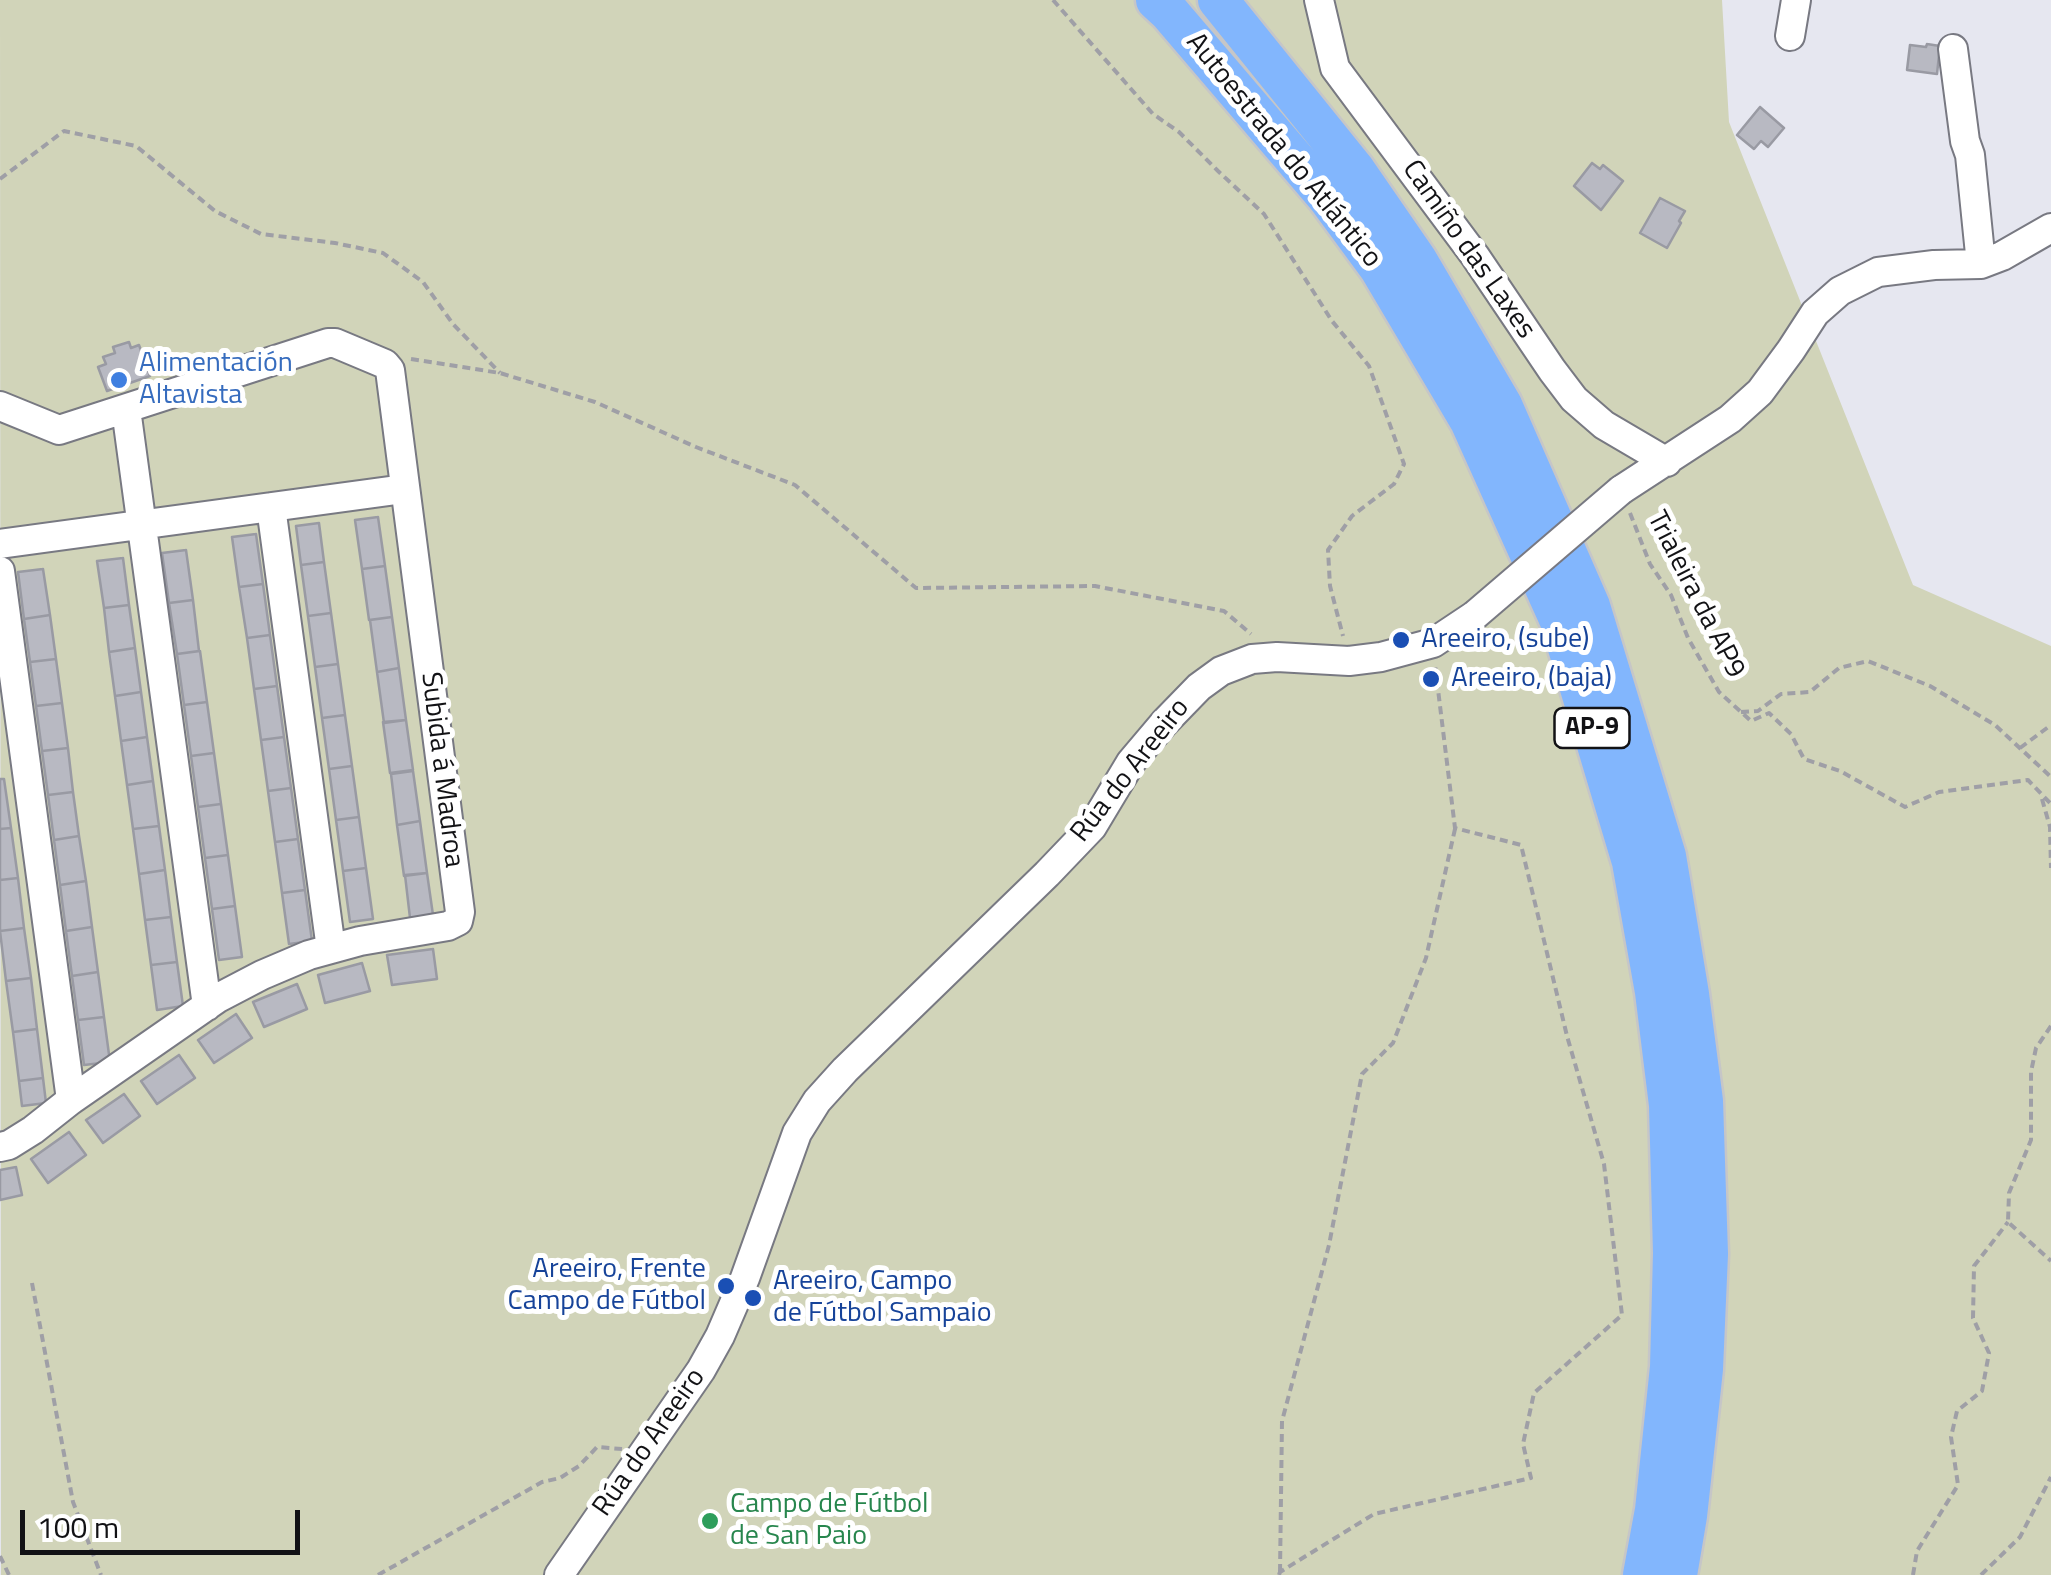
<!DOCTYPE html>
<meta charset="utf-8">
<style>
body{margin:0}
#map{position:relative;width:2051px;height:1575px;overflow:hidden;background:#e6e7f0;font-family:"Titillium Web",sans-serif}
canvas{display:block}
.scale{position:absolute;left:20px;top:1510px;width:280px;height:45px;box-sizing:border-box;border:5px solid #121215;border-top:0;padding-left:12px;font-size:30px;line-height:35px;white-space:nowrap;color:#121215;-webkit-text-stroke:8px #fff;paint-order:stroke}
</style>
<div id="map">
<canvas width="2051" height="1575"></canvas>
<div class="scale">100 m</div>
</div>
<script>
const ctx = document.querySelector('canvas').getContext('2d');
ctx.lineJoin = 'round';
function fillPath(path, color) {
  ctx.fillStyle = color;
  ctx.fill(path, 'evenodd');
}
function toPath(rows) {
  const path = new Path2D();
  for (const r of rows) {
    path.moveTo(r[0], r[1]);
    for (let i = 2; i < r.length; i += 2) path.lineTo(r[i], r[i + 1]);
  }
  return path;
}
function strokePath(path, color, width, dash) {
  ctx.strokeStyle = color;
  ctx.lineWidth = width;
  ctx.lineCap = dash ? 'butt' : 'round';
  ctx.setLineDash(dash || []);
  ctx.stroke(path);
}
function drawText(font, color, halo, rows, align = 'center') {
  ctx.font = font + ' "Titillium Web",sans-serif';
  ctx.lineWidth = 10;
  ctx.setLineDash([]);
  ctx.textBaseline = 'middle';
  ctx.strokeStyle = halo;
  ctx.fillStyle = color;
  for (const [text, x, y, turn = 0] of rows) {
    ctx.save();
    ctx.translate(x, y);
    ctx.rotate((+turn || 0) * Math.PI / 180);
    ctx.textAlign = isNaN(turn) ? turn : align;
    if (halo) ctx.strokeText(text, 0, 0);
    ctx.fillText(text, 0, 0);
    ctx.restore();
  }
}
const green = toPath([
 [0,0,1722,0,1729,122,1913,585,2051,646,2051,1575,1,1575]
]);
const building = toPath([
 [1927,44,1940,46,1937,74,1907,70,1910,45,1926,47,1927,44],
 [1760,107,1784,128,1768,147,1761,141,1754,149,1737,135,1760,107],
 [1592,163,1600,169,1603,165,1623,181,1601,210,1574,186,1592,163],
 [1660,198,1685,211,1679,221,1681,223,1667,248,1640,233,1660,198],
 [129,342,131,348,139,345,150,376,107,391,98,367,106,364,103,357,115,353,113,347,129,342],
 [378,517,385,566,362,569,355,520,378,517],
 [319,523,324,562,301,565,296,526,319,523],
 [256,534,263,584,239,587,232,537,256,534],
 [186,550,193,600,169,603,162,553,186,550],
 [123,558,129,605,104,608,97,561,123,558],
 [324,562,331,613,308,616,301,565,324,562],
 [385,566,392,617,369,620,362,569,385,566],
 [43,569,50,615,24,619,18,572,43,569],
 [263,584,270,635,247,638,239,587,263,584],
 [193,600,199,651,177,654,169,603,193,600],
 [129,605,135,648,109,652,104,608,129,605],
 [331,613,338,664,315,667,308,616,331,613],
 [50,615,56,659,30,662,24,619,50,615],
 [392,617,399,668,377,672,370,620,392,617],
 [270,635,277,686,254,689,247,638,270,635],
 [135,648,141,692,115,696,109,652,135,648],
 [200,651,207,702,184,705,177,654,200,651],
 [56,659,62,703,36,706,30,662,56,659],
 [338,664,345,715,322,718,315,667,338,664],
 [399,668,406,720,384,723,377,672,399,668],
 [277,686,284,737,261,740,254,689,277,686],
 [141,692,147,737,121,741,115,696,141,692],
 [207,702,214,753,191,756,184,705,207,702],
 [62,703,68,748,42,751,36,706,62,703],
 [345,715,352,766,329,769,322,718,345,715],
 [406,720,413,770,390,773,383,722,406,720],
 [147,737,153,781,127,785,121,741,147,737],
 [284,737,291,788,268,791,261,740,284,737],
 [68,748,73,792,48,795,42,751,68,748],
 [214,753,221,804,198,807,191,756,214,753],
 [352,766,359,817,336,820,329,769,352,766],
 [413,771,420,821,397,825,391,774,413,771],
 [0,779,4,779,11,828,0,829,0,779],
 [153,781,159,826,133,829,127,785,153,781],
 [291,788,298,839,275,842,268,791,291,788],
 [73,792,79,836,54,840,48,795,73,792],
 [221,804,228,855,205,858,198,807,221,804],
 [359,817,366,868,343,871,336,820,359,817],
 [420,821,427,873,404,876,397,825,420,821],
 [159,826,165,870,139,874,133,829,159,826],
 [11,828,18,878,0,880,0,829,11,828],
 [79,836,86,881,60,885,54,840,79,836],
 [298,839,305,890,282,893,275,842,298,839],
 [228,855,235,906,212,909,205,858,228,855],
 [366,868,373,919,350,922,343,871,366,868],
 [165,870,171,917,145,920,139,874,165,870],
 [427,873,433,915,410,918,405,875,427,873],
 [18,878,24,928,0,931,0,880,18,878],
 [86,881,92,927,66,931,60,885,86,881],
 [305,890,312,941,289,944,282,893,305,890],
 [235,906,242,957,219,960,212,909,235,906],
 [171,917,177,962,151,965,145,920,171,917],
 [92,927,98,972,72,976,66,931,92,927],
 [24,928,31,978,6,981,0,931,24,928],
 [433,949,437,979,392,985,387,955,433,949],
 [177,962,183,1006,157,1010,151,965,177,962],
 [362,963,370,991,325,1003,318,975,362,963],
 [98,972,104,1017,78,1020,72,976,98,972],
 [31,978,37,1029,13,1032,6,981,31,978],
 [297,984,307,1009,264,1027,253,1002,297,984],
 [236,1014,252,1038,214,1063,198,1040,236,1014],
 [104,1017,110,1062,84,1065,78,1020,104,1017],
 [37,1029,43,1078,19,1081,13,1032,37,1029],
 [179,1055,195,1078,157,1104,141,1081,179,1055],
 [43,1078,46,1103,22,1106,19,1081,43,1078],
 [124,1094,140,1116,103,1143,86,1120,124,1094],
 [69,1132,86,1155,48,1183,31,1159,69,1132],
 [16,1167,22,1195,0,1200,0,1170,16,1167]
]);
const path = toPath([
 [1053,0,1153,114,1179,132,1218,171,1264,214,1332,321,1369,366,1404,464,1394,484,1352,516,1328,550,1330,586,1343,636],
 [0,179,64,131,136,146,215,211,261,234,335,243,383,253,423,282,453,324,500,373],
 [411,359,500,373,595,402,696,447,795,485,916,588,1095,586,1224,611,1251,634],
 [1630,513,1650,564,1671,595,1688,638,1719,692,1751,721,1769,713,1791,734,1804,759,1840,771,1905,807,1939,792,2028,780,2051,804],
 [1741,712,1758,711,1781,694,1810,692,1839,668,1868,661,1930,686,1995,725,2051,777],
 [2020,748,2051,725],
 [2042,799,2050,827,2051,868],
 [2051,1026,2036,1048,2031,1072,2031,1140,2009,1193,2008,1222,2051,1261],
 [32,1283,73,1502,101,1575],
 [0,1556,9,1575],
 [1280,1572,1282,1421,1329,1245,1362,1074,1393,1043,1426,958,1455,829],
 [378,1575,542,1482,560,1478,579,1466,597,1447,622,1449],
 [1279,1575,1280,1572,1374,1514,1531,1478,1523,1444,1534,1393,1622,1315,1604,1164,1567,1036,1521,845,1455,828,1435,665],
 [1913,1575,1917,1551,1958,1485,1951,1437,1957,1411,1982,1391,1989,1353,1973,1318,1974,1266,2008,1222],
 [1981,1575,2020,1537,2051,1477]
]);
const minor = toPath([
 [1319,0,1335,68,1475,256,1552,370,1574,399,1604,425,1667,462],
 [1790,36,1796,0],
 [1953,49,1965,141,1970,155,1981,264],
 [0,406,59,430,328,343,335,343,385,364,390,370,460,912,458,921,448,926,360,941,309,955,262,975,218,998,71,1100,33,1130,9,1145,0,1147],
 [126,409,207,1006],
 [1621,490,1730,419,1760,392,1791,350,1815,313,1840,291,1878,272,1934,265,1981,264,2002,256,2051,228],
 [271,507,331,949],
 [0,544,404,489],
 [0,571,71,1100],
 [559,1575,701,1370,720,1336,745,1278,797,1133,817,1101,845,1070,1047,874,1092,827,1131,762,1164,723,1199,687,1221,671,1252,659,1277,657,1349,661,1381,657,1433,643,1475,615]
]);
const highway = toPath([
 [1156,0,1169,12,1327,197,1380,269,1470,421,1560,621,1632,862,1655,992,1669,1105,1673,1253,1670,1367,1655,1510,1643,1575],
 [1218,0,1355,170,1417,260,1502,405,1590,606,1666,856,1689,994,1703,1101,1708,1254,1703,1369,1687,1516,1677,1575]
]);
const minorBridge = toPath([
 [1475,615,1621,490]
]);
const markers = [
 [119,380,10,"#3f7fe0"],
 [1401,640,10,"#1a4fb4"],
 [1431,679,10,"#1a4fb4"],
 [726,1286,10,"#1a4fb4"],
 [753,1298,10,"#1a4fb4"],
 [710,1521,10,"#2e9e5b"]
];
const shields = [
 [1592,728,75]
];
const shieldNames = [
 ["AP-9",1592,728]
];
const streetNames = [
 ["Autoestrada do Atlántico",1283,151,51],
 ["Camiño das Laxes",1468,250,55],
 ["Trialeira da AP9",1695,595,63],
 ["Subida á Madroa",441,770,83],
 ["Rúa do Areeiro",1131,771,-52],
 ["Rúa do Areeiro",650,1443,-55]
];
const shopNames = [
 ["Alimentación",139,364],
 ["Altavista",139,396]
];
const transitNames = [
 ["Areeiro, (sube)",1421,640],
 ["Areeiro, (baja)",1451,679],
 ["Areeiro, Frente",706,1270,"right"],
 ["Campo de Fútbol",706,1302,"right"],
 ["Areeiro, Campo",773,1282],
 ["de Fútbol Sampaio",773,1314]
];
const leisureNames = [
 ["Campo de Fútbol",730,1505],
 ["de San Paio",730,1537]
];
fillPath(green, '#d1d4b9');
fillPath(building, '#b8b9c2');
strokePath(building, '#999aa3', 2.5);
strokePath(minor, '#787982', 32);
strokePath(highway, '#c6c6c7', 45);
strokePath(path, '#9f9fa6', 4, [8, 5]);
strokePath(minor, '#fff', 28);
strokePath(highway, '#82b6fd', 40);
strokePath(minorBridge, '#787982', 32, []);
strokePath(minorBridge, '#fff', 28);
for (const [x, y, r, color] of markers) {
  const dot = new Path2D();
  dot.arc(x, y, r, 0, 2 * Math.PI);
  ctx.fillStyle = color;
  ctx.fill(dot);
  strokePath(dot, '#fff', 4);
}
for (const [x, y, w] of shields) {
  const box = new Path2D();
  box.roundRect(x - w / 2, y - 20, w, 40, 8);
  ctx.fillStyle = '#fff';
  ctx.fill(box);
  strokePath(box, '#121215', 2.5);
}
drawText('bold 25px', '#121215', null, shieldNames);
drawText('28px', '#121215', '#fff', streetNames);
drawText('28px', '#366cbe', '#fff', shopNames, 'left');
drawText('28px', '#164399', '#fff', transitNames, 'left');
drawText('28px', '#27864d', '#fff', leisureNames, 'left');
</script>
